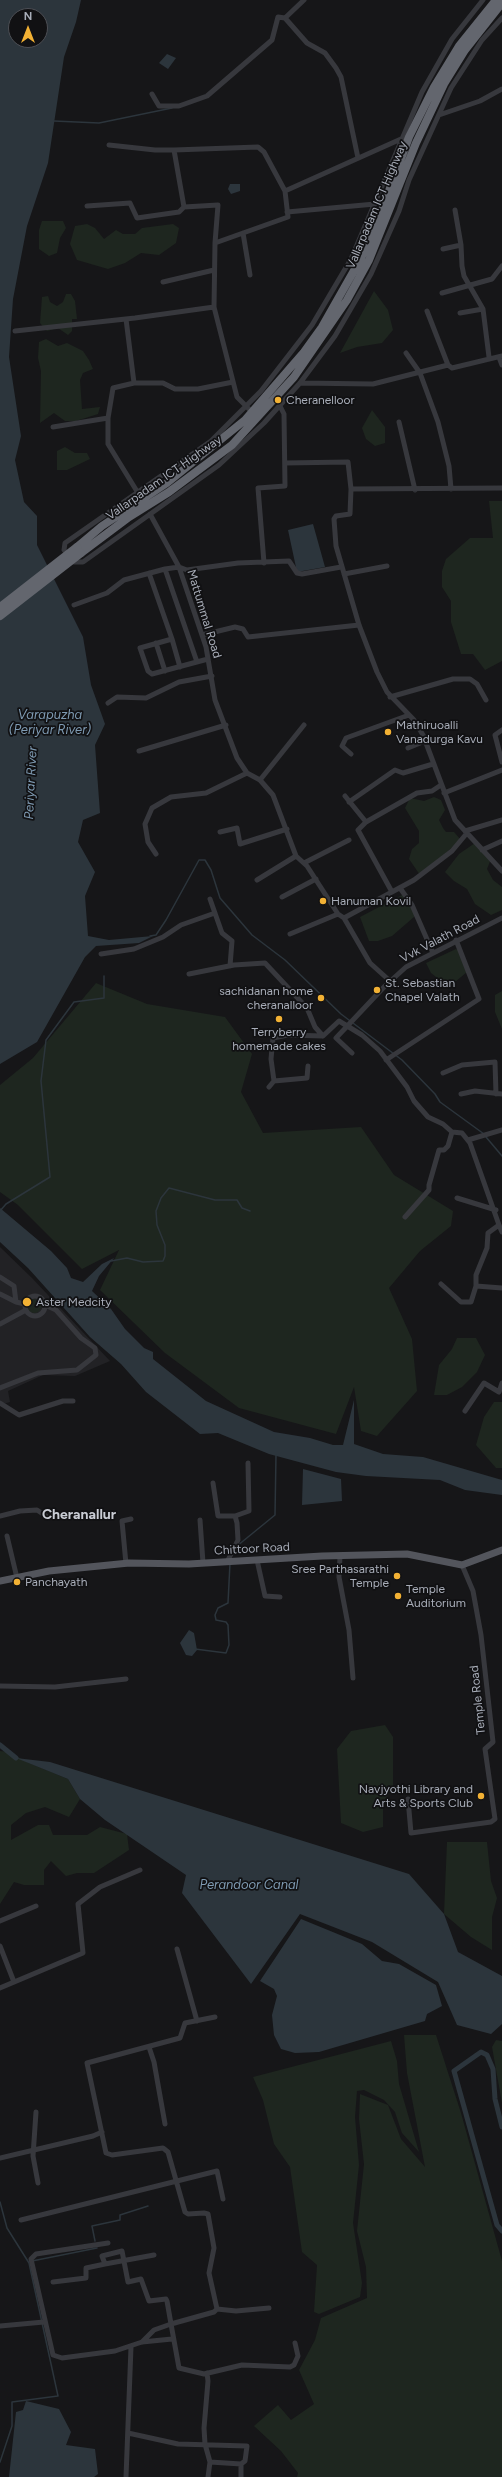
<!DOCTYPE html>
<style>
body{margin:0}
#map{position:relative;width:502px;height:2477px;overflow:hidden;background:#161618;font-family:Figtree,sans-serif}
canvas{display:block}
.north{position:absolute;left:8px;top:8px;width:40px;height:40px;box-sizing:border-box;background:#111113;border:1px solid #4d4f55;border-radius:50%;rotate:0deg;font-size:11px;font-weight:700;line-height:16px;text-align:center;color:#a8adb8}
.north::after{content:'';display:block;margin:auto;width:14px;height:18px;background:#f2b134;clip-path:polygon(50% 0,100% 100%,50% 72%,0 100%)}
</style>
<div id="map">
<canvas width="502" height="2477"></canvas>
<div class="north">N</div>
</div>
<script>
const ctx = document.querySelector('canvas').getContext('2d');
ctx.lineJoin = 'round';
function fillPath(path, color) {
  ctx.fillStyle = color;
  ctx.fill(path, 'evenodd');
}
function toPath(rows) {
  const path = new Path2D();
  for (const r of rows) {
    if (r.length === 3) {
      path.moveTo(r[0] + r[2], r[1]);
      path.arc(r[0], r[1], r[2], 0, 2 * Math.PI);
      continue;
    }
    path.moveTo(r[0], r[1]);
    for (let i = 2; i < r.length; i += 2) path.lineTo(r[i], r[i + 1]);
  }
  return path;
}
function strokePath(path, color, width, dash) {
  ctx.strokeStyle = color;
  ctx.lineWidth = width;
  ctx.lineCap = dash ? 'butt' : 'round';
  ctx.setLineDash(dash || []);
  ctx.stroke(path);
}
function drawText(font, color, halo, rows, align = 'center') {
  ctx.font = font + ' Figtree,sans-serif';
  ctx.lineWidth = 3.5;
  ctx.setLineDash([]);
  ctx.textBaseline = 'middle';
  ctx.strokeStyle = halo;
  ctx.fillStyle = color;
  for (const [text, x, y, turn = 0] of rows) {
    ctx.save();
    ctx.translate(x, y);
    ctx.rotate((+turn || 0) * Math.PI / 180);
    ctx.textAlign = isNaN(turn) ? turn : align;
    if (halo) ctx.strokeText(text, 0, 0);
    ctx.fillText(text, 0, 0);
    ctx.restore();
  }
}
const built = toPath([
 [0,1247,32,1278,110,1361,75,1376,43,1375,8,1391,10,1402,0,1405]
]);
const green = toPath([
 [42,221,63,221,66,228,60,238,57,253,49,256,39,249,39,230],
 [87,224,95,228,104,239,116,230,123,234,135,234,142,228,173,224,179,228,176,243,159,255,141,253,125,263,108,269,77,260,70,244,75,226],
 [374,291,388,310,393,330,382,343,357,347,340,353],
 [66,294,71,294,75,301,77,319,72,319,72,331,68,335,58,328,47,331,40,323,42,297,48,296,50,302,57,306,63,302],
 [46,339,58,346,67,343,83,351,89,360,93,369,83,373,80,380,82,409,100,407,98,414,76,421,65,421,54,413,40,423,41,371,38,358,39,342],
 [372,410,385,427,385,443,375,446,366,439,362,428],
 [65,447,75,453,87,453,90,459,67,470,57,470,57,451],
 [489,501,502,501,502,661,485,670,473,654,461,654,451,622,451,601,442,587,442,571,446,559,470,538,493,538],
 [434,797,441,800,445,810,439,820,443,828,446,832,454,832,461,840,420,875,409,859,412,849,419,843,419,831,405,808,410,798,424,801],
 [475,843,491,859,487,869,493,880,502,887,502,910,491,915,475,904,467,889,454,881,445,872,459,854],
 [404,894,408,905,414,911,414,917,392,936,378,941,369,941,360,917],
 [456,949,460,951,467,972,449,987,431,973,426,963],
 [96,983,147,1004,225,1017,252,1054,241,1092,263,1133,361,1127,394,1175,453,1211,451,1226,420,1251,389,1288,412,1339,417,1391,377,1436,361,1431,354,1387,336,1434,239,1408,165,1353,100,1290,119,1250,82,1269,18,1205,0,1192,0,1085,33,1058],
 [502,991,502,1029,495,1012,495,995],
 [34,1306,7],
 [457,1338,476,1338,485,1355,477,1372,462,1387,447,1395,434,1395,439,1365,452,1349],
 [494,1402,502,1402,502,1468,496,1468,476,1445,484,1417],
 [385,1725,393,1737,393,1787,383,1803,383,1827,363,1832,341,1823,337,1749,351,1731],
 [0,1751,9,1752,29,1763,68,1779,80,1799,69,1817,45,1807,26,1813,11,1825,11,1840,38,1825,49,1825,53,1835,87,1835,100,1827,127,1834,129,1850,94,1873,77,1873,66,1876,51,1861,44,1870,44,1885,24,1885,14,1882,0,1904],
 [447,1842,487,1842,491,1881,497,1898,492,1917,492,1950,471,1937,444,1914],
 [404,2035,436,2035,461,2113,502,2261,502,2477,297,2477,298,2473,281,2451,254,2426,278,2405,291,2420,314,2404,299,2370,315,2340,321,2318,367,2298,366,2267,357,2231,364,2164,359,2119,360,2094,388,2105,401,2139,425,2167,407,2073],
 [496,2040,502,2041,502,2103,492,2047],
 [391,2041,397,2061,399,2084,419,2152,402,2133,395,2112,384,2100,364,2090,357,2091,355,2117,359,2165,353,2223,362,2283,360,2297,319,2314,314,2312,317,2265,302,2252,290,2167,274,2144,263,2100,253,2077]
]);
const water = toPath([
 [0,0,81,0,76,22,64,57,48,163,27,226,13,299,9,357,21,436,15,460,24,502,37,516,37,545,83,637,91,685,105,724,95,745,100,813,83,820,78,842,95,872,85,896,88,936,109,940,153,936,139,943,96,946,85,957,37,1042,0,1064],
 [16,16,40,16,40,40,16,40],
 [167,54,176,58,168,69,159,63],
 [230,184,240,184,240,191,231,194,228,189],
 [313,524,325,567,297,572,288,530],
 [0,1208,51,1251,67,1268,71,1278,83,1282,102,1264,114,1258,99,1276,92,1291,111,1309,125,1329,144,1348,153,1352,153,1359,206,1401,274,1432,310,1438,333,1445,343,1445,354,1400,354,1444,383,1454,423,1457,502,1480,502,1495,465,1490,440,1480,366,1476,336,1472,269,1454,218,1433,200,1434,146,1392,121,1364,90,1337,28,1268,0,1242],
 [303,1469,341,1479,342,1501,302,1505],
 [189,1630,194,1633,197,1650,192,1656,186,1655,180,1643],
 [16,1758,50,1762,409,1874,444,1914,458,1952,502,1976,502,2024,491,2034,457,2025,438,1982,372,1942,300,1914,251,1984,182,1893,186,1875,105,1820,80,1799,68,1779],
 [301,1919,362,1944,382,1961,399,1964,436,1985,442,2006,427,2014,425,2021,319,2052,295,2053,281,2049,274,2035,272,2015,277,1996,274,1989,260,1981],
 [26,2401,59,2409,71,2432,66,2445,95,2449,98,2474,94,2477,9,2477,16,2412,23,2410]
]);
const stream = toPath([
 [54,121,99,123,172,108],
 [150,936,156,935,166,920,199,860,205,860,211,870,220,898,252,935,285,960,341,1014,402,1060,435,1094,440,1102,484,1134],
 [486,1137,502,1156],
 [0,1211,6,1204,50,1177,41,1081,46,1040,74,1002,104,998,104,976],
 [111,1261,127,1258,143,1262,163,1261,165,1256,165,1245,157,1225,156,1211,161,1198,169,1188,215,1200,237,1200,242,1208,250,1211],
 [237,1546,275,1515,276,1455],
 [195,1649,226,1653,229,1645,228,1625,226,1622,216,1620,215,1615,218,1608,228,1603,230,1563],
 [0,2202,7,2228,29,2263,58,2396,12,2402,12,2426,0,2462],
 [95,2241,92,2226,120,2220,120,2215,148,2206],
 [32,2261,97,2248]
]);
const canal = toPath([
 [0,1745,16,1758],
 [502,2127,495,2099,493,2069,487,2055,481,2052,454,2071,497,2225,502,2231]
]);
const minor = toPath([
 [483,0,452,39,422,92,351,259,312,325,261,391,211,441,65,543,64,550,74,562,83,562,219,465,264,423,300,383,335,336,371,274,399,211,409,180,451,88,482,40,502,18],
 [285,18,307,43,325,53,336,68,341,77,358,158],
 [152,94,159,106,179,106,207,96,272,40,278,17,285,18,304,0],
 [439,115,480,101,502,89],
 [109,145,155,150,174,150,184,207,218,205,215,243],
 [174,150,258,147,264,152,285,191],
 [87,206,130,203,137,218,179,212,184,207],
 [455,210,461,245,462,266,464,276,483,309,489,357],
 [287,212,375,204],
 [243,233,250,275],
 [443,249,461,245],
 [163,282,214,270],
 [442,293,492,279,502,266],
 [427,311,448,365],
 [460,313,483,309],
 [126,319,134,383],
 [15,331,135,318,214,307],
 [406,353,420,373,438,422,449,466,451,489],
 [499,357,502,365],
 [300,383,373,384,448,365,452,368,502,356],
 [252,412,237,397,214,307,215,243,288,217,285,191,401,139],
 [399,422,415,490],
 [53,427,108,418],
 [285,463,348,462,351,489,502,488],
 [351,489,350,514,336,516,334,519,336,546,359,625,377,672,387,692,414,720,423,735,455,820,502,871],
 [138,493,108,444,108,418,113,388,134,383,163,383,175,389,198,389,233,382],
 [150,514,179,567,206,647,215,700,237,758,247,773,260,780,273,795,296,856,307,866,338,914,344,918,414,880,452,851,467,833],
 [264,563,258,488,285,486,284,414,280,406],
 [165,569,197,662],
 [149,573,172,639,140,648,148,671,152,674,208,659],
 [344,574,387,566],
 [74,605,107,593,124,580,165,569,179,567,187,570,238,563,289,561,297,573,302,574,341,567],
 [202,635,235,627,243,629,248,637,359,625],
 [172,639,180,667],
 [156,643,165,671],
 [390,697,453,679,470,679,477,684,486,700],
 [108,703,117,697,146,698,179,682,212,676],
 [502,730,495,735,502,762],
 [408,748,425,741],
 [139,751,226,725],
 [351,754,342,746,346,738,409,715],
 [260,780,304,725],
 [444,793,502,770],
 [345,796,366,822],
 [349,802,395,770,403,773,433,764],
 [465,831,502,820],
 [220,832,237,828,240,844,287,829],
 [482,850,502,841],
 [156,854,148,842,145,824,152,808,171,797,206,793,247,773],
 [304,863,349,840],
 [257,880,296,856],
 [400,888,412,905,433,953],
 [392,892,358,830,366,822,417,793,432,791,441,785],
 [282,897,316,879],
 [210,899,222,933,232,941,230,966],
 [344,918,370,963,390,981],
 [290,934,338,914],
 [101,954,134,949,163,937,181,925,215,913],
 [189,974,234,965,265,963,307,1008,315,1027,323,1036,339,1021,362,1035,380,1051,407,1087,414,1101,428,1117,443,1124,452,1132],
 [352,1053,336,1038,385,986,406,967,502,918],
 [386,1060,479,999,456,940],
 [443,1073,462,1065,495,1062,496,1094],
 [274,1081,307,1078,308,1066],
 [269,1087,274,1081,271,1059,273,1038,288,1035,323,1036],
 [461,1094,475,1091,502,1094],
 [468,1140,502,1130],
 [457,1198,496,1210],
 [405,1217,429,1190,429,1185,439,1150,444,1150,448,1146,452,1132,462,1133,470,1143,499,1225,488,1233,487,1248,476,1275,476,1286,502,1288],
 [499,1225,502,1232],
 [0,1277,14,1286,16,1302,25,1304],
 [441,1284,461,1302,471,1302,476,1286],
 [0,1294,16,1302],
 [35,1306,10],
 [0,1324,26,1310],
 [0,1388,38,1373,77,1370,96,1355,95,1348,81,1338,56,1310,45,1305],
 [0,1403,19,1415,63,1401,73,1401],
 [465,1411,484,1383,499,1392,502,1383],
 [213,1483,218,1516,235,1516,237,1523,238,1540,227,1562],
 [0,1516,20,1511,37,1510,46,1516],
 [235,1516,249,1511,248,1463],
 [200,1520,203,1563],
 [7,1536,17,1578],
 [340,1556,339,1577,349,1630,353,1678],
 [257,1560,265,1596,280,1597],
 [126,1564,122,1521,131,1519],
 [0,1686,55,1687,126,1679],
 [408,1799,411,1833,491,1822,495,1819,485,1749,493,1742,481,1635,473,1591,462,1565],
 [0,1921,36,1906],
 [0,1946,14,1982],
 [177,1949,197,2021],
 [0,1988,83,1953,78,1904,100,1887,140,1870],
 [215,2017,185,2023,180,2038,87,2063,106,2153,112,2155,163,2148,168,2152,185,2212,188,2214,204,2213,208,2214,214,2248,209,2273,217,2309,214,2312,171,2324,179,2368,204,2374,242,2365,290,2367,294,2365,298,2356,295,2343],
 [149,2047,154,2062,165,2124],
 [36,2112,33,2156,38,2183],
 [0,2158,93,2136,102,2132],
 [21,2220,217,2171,223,2199],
 [108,2243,36,2254,31,2259,53,2355,62,2358,115,2351,142,2342,172,2339],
 [105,2264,154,2255],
 [53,2282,86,2278,86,2268,105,2264,102,2256,122,2251,128,2282,141,2279,149,2301,166,2299,167,2301,171,2324,154,2330,142,2342],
 [217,2309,236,2311,269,2308],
 [0,2326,44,2322],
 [207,2373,208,2381,204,2428,205,2444,210,2462,208,2477],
 [128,2433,178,2444,247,2446,245,2461,241,2464],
 [210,2462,241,2464,241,2477],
 [126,2477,131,2347]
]);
const major = toPath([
 [0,1581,49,1571,129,1563,189,1564,322,1556,407,1554,462,1565,502,1550]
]);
const highway = toPath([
 [77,547,102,526,167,483,245,420,304,352,322,327,360,260,379,218,409,137,434,87,459,46,496,0],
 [81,553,129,517,169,492,232,445,294,377,347,300,369,260,416,143,444,84,465,50,502,3]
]);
const highwayBridge = toPath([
 [0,607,77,547],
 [0,616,81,553]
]);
const markers = [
 [278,400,4,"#f2b134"],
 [388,732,4,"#f2b134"],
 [323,901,4,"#f2b134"],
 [377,990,4,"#f2b134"],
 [321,998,4,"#f2b134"],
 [279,1019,4,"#f2b134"],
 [27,1302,5,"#f2b134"],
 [397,1576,4,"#f2b134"],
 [17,1582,4,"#f2b134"],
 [398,1596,4,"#f2b134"],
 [481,1796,4,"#f2b134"]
];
const streetNames = [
 ["Vallarpadam ICT Highway",377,205,-67],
 ["Vallarpadam ICT Highway",164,478,-35],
 ["Mattummal Road",204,614,73],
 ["Vvk Valath Road",440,939,-28],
 ["Chittoor Road",252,1549,-3],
 ["Temple Road",478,1700,-96]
];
const poiNames = [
 ["Cheranelloor",286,400],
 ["Mathiruoalli",396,725],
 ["Vanadurga Kavu",396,739],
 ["Hanuman Kovil",331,901],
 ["St. Sebastian",385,983],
 ["Chapel Valath",385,997],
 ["sachidanan home",313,991,"right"],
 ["cheranalloor",313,1005,"right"],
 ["Terryberry",279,1032,"center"],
 ["homemade cakes",279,1046,"center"],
 ["Aster Medcity",36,1302],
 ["Sree Parthasarathi",389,1569,"right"],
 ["Temple",389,1583,"right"],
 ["Panchayath",25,1582],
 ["Temple",406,1589],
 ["Auditorium",406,1603],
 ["Navjyothi Library and",473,1789,"right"],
 ["Arts & Sports Club",473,1803,"right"]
];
const waterNames = [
 ["Varapuzha",50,715],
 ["(Periyar River)",50,730],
 ["Periyar River",31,783,-87],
 ["Perandoor Canal",249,1885]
];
const quarterNames = [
 ["Cheranallur",79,1515]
];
fillPath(built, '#222225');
fillPath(green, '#1e261f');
fillPath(water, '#2c353c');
strokePath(stream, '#2c353c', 1.5);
strokePath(canal, '#2c353c', 5);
strokePath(minor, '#37383d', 5);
strokePath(major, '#53555c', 7);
strokePath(highway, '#63666e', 8);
strokePath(highwayBridge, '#63666e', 8);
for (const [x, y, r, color] of markers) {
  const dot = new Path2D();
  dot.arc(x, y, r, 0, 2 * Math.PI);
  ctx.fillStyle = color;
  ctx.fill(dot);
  strokePath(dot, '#111113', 1.5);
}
drawText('12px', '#a8adb8', '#111113', streetNames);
drawText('12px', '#a8adb8', '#111113', poiNames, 'left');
drawText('italic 13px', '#7f9bb3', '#111113', waterNames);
drawText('bold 14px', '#c9ccd4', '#111113', quarterNames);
</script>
